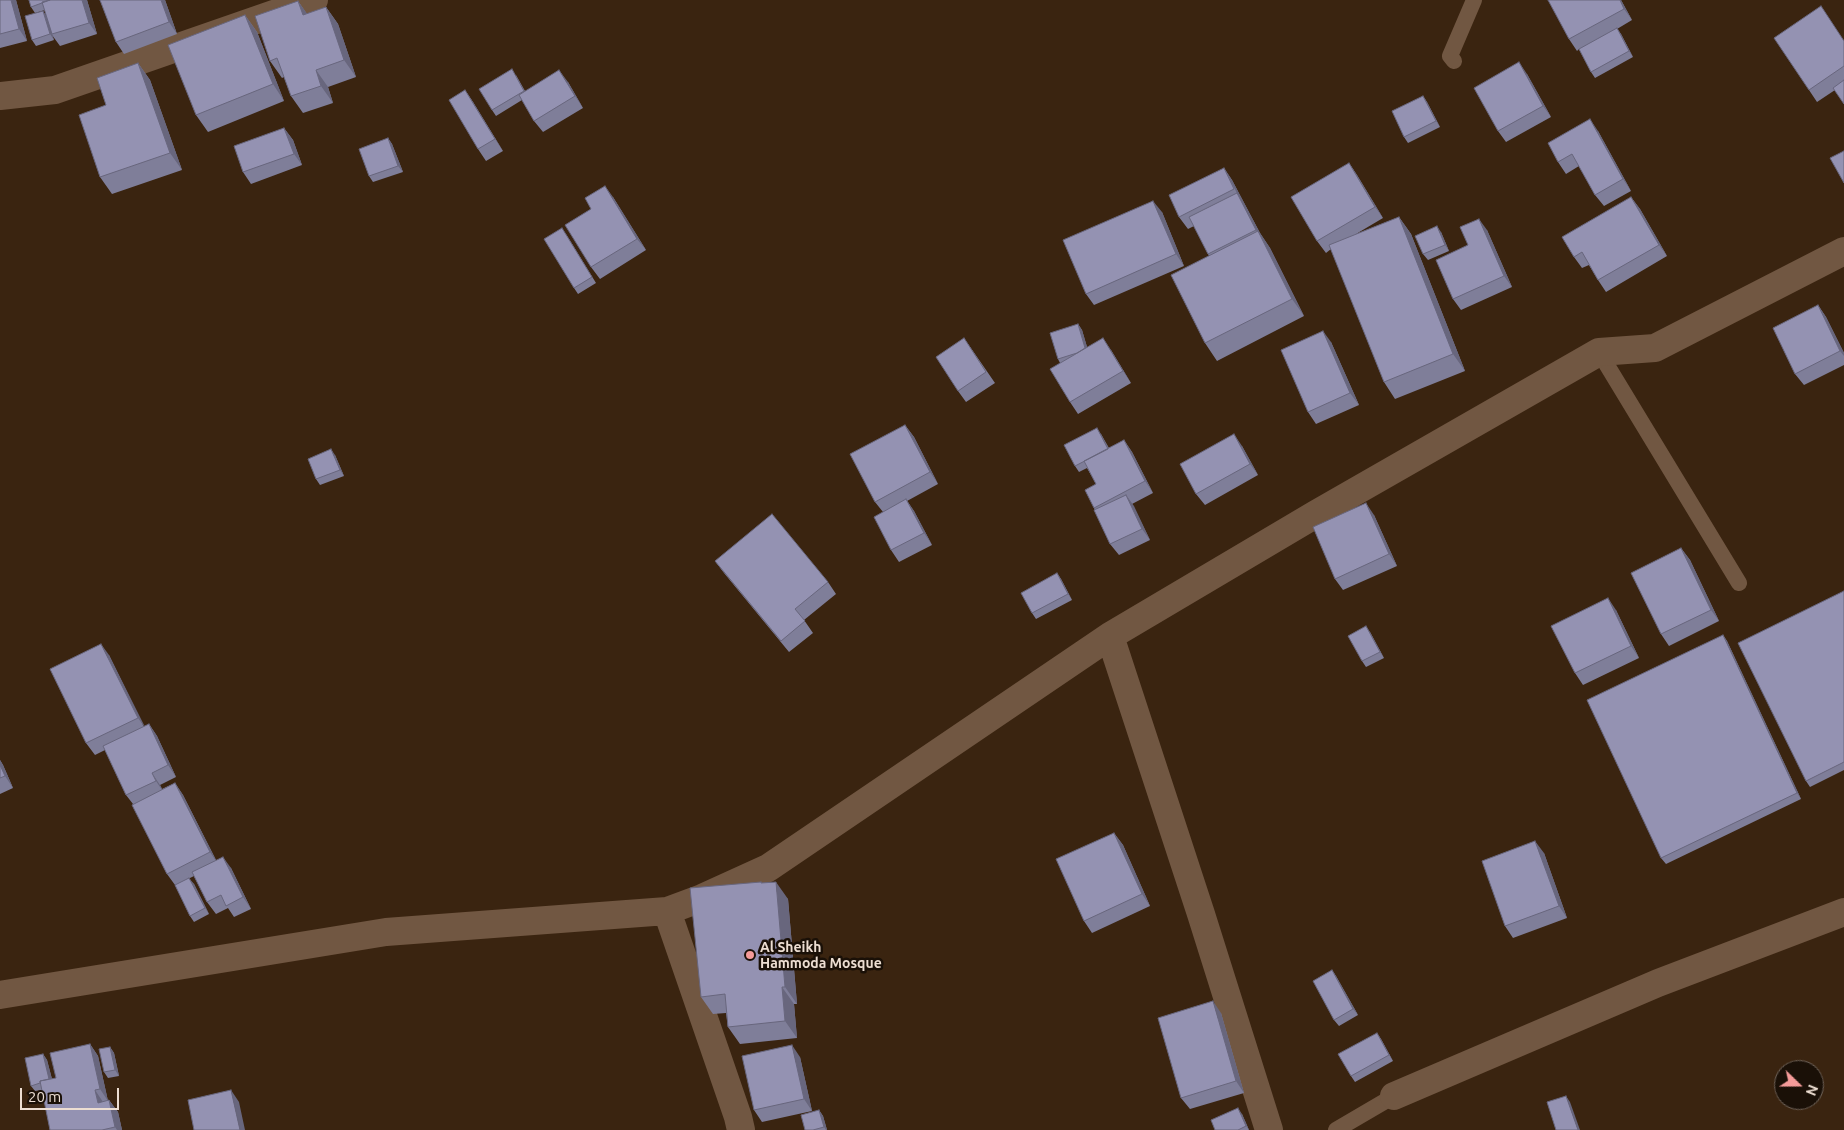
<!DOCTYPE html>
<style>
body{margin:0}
#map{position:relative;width:1844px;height:1130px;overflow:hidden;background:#3a2410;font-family:Ubuntu,sans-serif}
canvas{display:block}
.north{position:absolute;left:1774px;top:1060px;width:50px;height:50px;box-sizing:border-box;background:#1a1007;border:1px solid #6e6258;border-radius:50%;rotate:112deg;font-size:14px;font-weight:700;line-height:20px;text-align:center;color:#edded2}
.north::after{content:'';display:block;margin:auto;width:18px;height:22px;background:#f59b99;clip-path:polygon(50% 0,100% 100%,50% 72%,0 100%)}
.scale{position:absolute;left:20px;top:1088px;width:99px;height:22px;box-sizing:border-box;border:2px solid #edded2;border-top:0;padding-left:6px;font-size:15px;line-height:18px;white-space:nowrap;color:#edded2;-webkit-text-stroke:4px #1a1007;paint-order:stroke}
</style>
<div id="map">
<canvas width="1844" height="1130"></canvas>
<div class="north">N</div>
<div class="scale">20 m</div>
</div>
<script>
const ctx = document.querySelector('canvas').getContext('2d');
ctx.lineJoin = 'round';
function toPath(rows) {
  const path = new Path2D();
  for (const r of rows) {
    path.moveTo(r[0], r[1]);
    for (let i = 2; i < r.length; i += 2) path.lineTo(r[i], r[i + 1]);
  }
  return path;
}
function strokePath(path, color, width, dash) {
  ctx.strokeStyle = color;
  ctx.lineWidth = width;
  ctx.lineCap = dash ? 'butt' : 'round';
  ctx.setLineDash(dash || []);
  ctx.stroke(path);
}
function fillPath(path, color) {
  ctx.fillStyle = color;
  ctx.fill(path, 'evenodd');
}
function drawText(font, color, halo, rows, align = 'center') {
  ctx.font = font + ' Ubuntu,sans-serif';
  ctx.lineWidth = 5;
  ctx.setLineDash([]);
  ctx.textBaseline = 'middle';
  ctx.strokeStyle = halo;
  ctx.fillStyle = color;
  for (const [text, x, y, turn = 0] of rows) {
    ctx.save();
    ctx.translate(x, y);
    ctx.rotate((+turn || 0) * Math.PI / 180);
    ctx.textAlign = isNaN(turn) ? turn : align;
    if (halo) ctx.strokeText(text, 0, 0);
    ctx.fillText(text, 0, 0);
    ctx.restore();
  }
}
const lane = toPath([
 [1454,61,1450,56,1474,0],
 [1599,352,1739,583],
 [1336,1130,1394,1096]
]);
const street = toPath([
 [0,96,55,90,314,0],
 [1110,636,1201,914,1269,1130],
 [667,911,738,1117,741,1130],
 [0,995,386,932,667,911,702,898,768,868,1110,636,1316,514,1599,352,1655,348,1844,251],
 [1394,1096,1658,983,1844,912]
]);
const wall = toPath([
 [0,0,16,0,27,41,0,48],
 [29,0,87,0,97,34,60,46,52,35,54,40,36,46,32,40,43,11,46,16,45,10,35,13,31,7],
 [100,0,165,0,177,34,124,54,116,42],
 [1621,0,1632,20,1617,29,1621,34,1633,57,1595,78,1591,72,1579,49,1577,51,1569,39],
 [298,1,307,14,326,7,338,24,356,77,328,87,333,103,303,113,291,96,284,77,282,78,270,61],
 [245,15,257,32,284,101,208,132,196,115],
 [1844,40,1844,104,1835,90,1817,102,1809,90],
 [138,63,150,80,182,170,112,194,100,177,106,105],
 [1527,74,1551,117,1506,142,1498,131],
 [516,75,525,91,568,82,583,108,543,132,534,121,522,100,496,116,492,110],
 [465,90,473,102,503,151,486,161,478,149],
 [1423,96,1427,102,1440,127,1408,143,1404,137],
 [284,128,293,140,302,165,251,184,243,172],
 [1598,131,1631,191,1604,206,1595,195,1579,166,1566,174,1558,162],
 [388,138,392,144,403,172,373,182,369,176],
 [1349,163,1357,175,1383,218,1356,234,1399,217,1411,234,1465,371,1395,399,1384,382,1331,249,1326,253,1317,241],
 [1224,168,1232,180,1260,233,1270,248,1304,316,1217,361,1205,343,1209,256,1194,226,1188,229,1179,217],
 [613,197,646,250,600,279,591,267],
 [1631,197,1640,209,1667,256,1606,292,1598,280,1589,265,1582,268,1574,257],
 [1162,212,1184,266,1094,305,1086,294],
 [1487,230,1512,287,1461,310,1453,299,1468,245],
 [1441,232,1449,251,1428,260,1423,254],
 [566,234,596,283,578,294,574,288],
 [1818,305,1826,317,1844,353,1844,365,1804,385,1795,374],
 [1078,324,1082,330,1087,347,1111,350,1131,383,1078,414,1070,402,1060,363,1058,359],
 [964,338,995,383,966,402,958,391],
 [1331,342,1359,405,1316,424,1308,412],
 [905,425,914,437,938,484,907,501,914,511,932,545,899,562,891,550,883,512,875,502],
 [1101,434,1109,448,1124,440,1132,452,1153,493,1132,504,1150,540,1119,555,1110,544,1094,508,1096,484,1087,468,1079,472,1075,466],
 [1242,446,1258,475,1205,505,1196,494],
 [335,455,344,476,320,485,316,479],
 [1374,515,1397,566,1343,590,1335,579],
 [1681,548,1690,560,1719,621,1669,646,1661,634],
 [715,561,828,582,836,594,804,620,813,633,789,652,724,573],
 [1057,573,1061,579,1072,600,1036,619,1032,613],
 [1844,591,1844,770,1810,787,1806,781],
 [1616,610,1639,658,1583,685,1575,673],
 [1370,632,1384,658,1366,667,1362,661],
 [1723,635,1727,641,1801,799,1666,864,1661,858],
 [109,655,144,727,149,724,157,736,176,777,160,785,162,789,175,783,183,795,216,860,231,868,251,909,234,917,228,908,216,914,207,902,194,876,188,879,194,884,209,914,194,922,190,916,175,885,167,874,133,804,126,795,105,750,95,755,86,743],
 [0,760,3,765,13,788,0,794],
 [1114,833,1123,845,1150,906,1092,933,1084,921],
 [1544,853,1567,918,1513,938,1505,926],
 [761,882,762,883,788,899,797,1004,794,1004,797,1038,740,1044,728,1027,726,1013,713,1014,701,997],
 [1332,970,1336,976,1358,1015,1339,1026,1334,1020],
 [1221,1013,1244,1093,1190,1109,1181,1098],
 [1377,1033,1381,1039,1393,1061,1355,1082,1351,1076],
 [90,1044,98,1056,108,1101,109,1100,118,1112,122,1130,50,1130,42,1090,35,1091,31,1086,43,1054,47,1060,52,1079,56,1078],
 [110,1047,114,1053,119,1076,108,1078,104,1072],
 [800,1057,812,1111,762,1122,754,1110],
 [819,1110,823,1116,827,1130,805,1130],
 [1242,1114,1249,1130,1215,1130]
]);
const shadedWall = toPath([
 [11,0,16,0,27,41,19,29],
 [82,0,87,0,97,34,89,23],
 [161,0,165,0,177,34,169,22],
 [1620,0,1621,0,1632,20,1624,9],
 [298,1,310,18,303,15],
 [326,7,338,24,356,77,344,60],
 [43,11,47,17,54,40,50,34],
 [245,15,257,32,284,101,273,84],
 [1617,28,1621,34,1633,57,1629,51],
 [1519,62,1527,74,1551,117,1543,106],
 [138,63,150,80,182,170,170,153],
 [316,70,328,87,333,103,321,86],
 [559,70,568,82,583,108,575,96],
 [465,90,473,102,503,151,495,139],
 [1423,96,1427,102,1440,127,1436,121],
 [1590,119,1598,131,1631,191,1623,179],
 [284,128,293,140,302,165,294,154],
 [388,138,392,144,403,172,398,166],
 [1349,163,1357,175,1383,218,1375,207],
 [1224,168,1232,180,1260,233,1270,248,1304,316,1292,299,1262,239,1256,230],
 [605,186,613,197,646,250,637,239],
 [1631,197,1640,209,1667,256,1659,245],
 [1153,201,1162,212,1184,266,1176,254],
 [1399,217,1411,234,1465,371,1453,354],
 [1479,219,1487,230,1512,287,1504,276],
 [1437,226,1441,232,1449,251,1445,245],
 [1818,305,1826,317,1844,353,1844,356,1840,351],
 [1078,324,1082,330,1090,357,1086,351],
 [1323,331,1331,342,1359,405,1350,393],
 [1103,338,1111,350,1131,383,1123,371],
 [905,425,914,437,938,484,930,472],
 [1097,428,1101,434,1112,455,1108,449],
 [1234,434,1242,446,1258,475,1250,464],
 [1124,440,1132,452,1153,493,1145,481],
 [331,449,335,455,344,476,340,470],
 [1126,495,1134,506,1150,540,1142,529],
 [906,499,914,511,932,545,924,533],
 [1366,503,1374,515,1397,566,1389,554],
 [1681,548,1690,560,1719,621,1711,610],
 [1057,573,1061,579,1072,600,1068,594],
 [1608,598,1616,610,1639,658,1631,646],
 [1366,626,1370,632,1384,658,1380,652],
 [1723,635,1727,641,1801,799,1797,793],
 [101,644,109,655,146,729,138,718],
 [149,724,157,736,176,777,168,765],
 [0,760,3,765,13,788,5,776,0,765],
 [152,773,160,785,164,793,156,781],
 [175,783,183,795,218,864,210,852],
 [1114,833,1123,845,1150,906,1142,894],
 [1535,841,1544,853,1567,918,1559,906],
 [223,857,231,868,251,909,243,897],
 [189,878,194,884,209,914,205,908],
 [776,882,788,899,797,1004,785,987],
 [1332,970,1336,976,1358,1015,1353,1009],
 [782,987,794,1004,797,1038,785,1021],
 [1213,1001,1221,1013,1244,1093,1236,1081],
 [1377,1033,1381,1039,1393,1061,1389,1055],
 [90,1044,98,1056,108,1101,100,1089],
 [792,1045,800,1057,812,1111,804,1099],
 [110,1047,114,1053,119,1076,115,1070],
 [43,1054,47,1060,54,1087,49,1081],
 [95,1090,103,1102,98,1103],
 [231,1090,239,1102,245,1130,240,1130],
 [1566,1096,1570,1102,1580,1130,1578,1130],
 [109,1100,118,1112,122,1130,117,1130,115,1127],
 [1238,1108,1242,1114,1249,1130,1246,1126],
 [819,1110,823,1116,827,1130,826,1130,824,1127]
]);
const building = toPath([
 [0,0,11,0,19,29,0,34,0,0],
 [29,0,50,0,31,7,29,0],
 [50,0,82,0,89,23,52,34,42,2,50,0],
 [100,0,161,0,169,22,116,42,100,0],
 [1548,0,1620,0,1624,9,1569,39,1548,0],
 [298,1,303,15,326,7,344,60,316,70,321,86,291,96,277,58,270,61,255,16,298,1],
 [1821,6,1844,41,1844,66,1809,90,1774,38,1821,6],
 [43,11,50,34,32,40,25,16,43,11],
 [245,15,273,84,196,115,168,45,245,15],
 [1617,28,1629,51,1591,72,1579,49,1617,28],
 [1519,62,1543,106,1498,131,1474,88,1519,62],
 [138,63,170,153,100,177,79,115,106,105,97,78,138,63],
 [512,69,524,91,492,110,479,89,512,69],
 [559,70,575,96,534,121,519,95,559,70],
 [1844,80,1844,104,1833,88,1844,80],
 [465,90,495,139,478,149,449,100,465,90],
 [1423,96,1436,121,1404,137,1392,111,1423,96],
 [1590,119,1623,179,1595,195,1572,154,1558,162,1548,143,1590,119],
 [284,128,294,154,243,172,234,146,284,128],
 [388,138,398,166,369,176,359,149,388,138],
 [1844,151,1844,183,1830,158,1844,151],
 [1349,163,1375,207,1317,241,1291,197,1349,163],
 [1224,168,1234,189,1179,217,1169,195,1224,168],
 [605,186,637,239,591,267,565,225,591,209,585,198,605,186],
 [1237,193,1256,230,1208,254,1189,217,1237,193],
 [1631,197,1659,245,1598,280,1582,252,1574,257,1562,237,1631,197],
 [1153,201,1176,254,1086,294,1063,240,1153,201],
 [1399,217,1453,354,1384,382,1329,245,1399,217],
 [1479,219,1504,276,1453,299,1436,260,1468,245,1460,227,1479,219],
 [1437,226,1445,245,1423,254,1415,236,1437,226],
 [562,228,592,277,574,288,544,239,562,228],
 [1258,231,1292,299,1205,343,1171,275,1258,231],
 [1818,305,1840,351,1795,374,1773,328,1818,305],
 [1078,324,1085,348,1077,353,1058,359,1050,333,1078,324],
 [1323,331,1350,393,1308,412,1281,350,1323,331],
 [964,338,986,372,958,391,936,357,964,338],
 [1103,338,1123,371,1070,402,1050,369,1103,338],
 [905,425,930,472,875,502,850,454,905,425],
 [1097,428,1108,449,1075,466,1064,445,1097,428],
 [1234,434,1250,464,1196,494,1180,464,1234,434],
 [1124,440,1145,481,1094,508,1085,490,1096,484,1084,461,1124,440],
 [331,449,340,470,316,479,308,459,331,449],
 [1126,495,1142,529,1110,544,1094,510,1126,495],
 [906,499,924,533,891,550,874,517,906,499],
 [1366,503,1389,554,1335,579,1313,527,1366,503],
 [772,514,828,582,795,609,805,621,781,641,715,561,772,514],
 [1681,548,1711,610,1661,634,1631,573,1681,548],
 [1057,573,1068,594,1032,613,1021,593,1057,573],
 [1844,591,1844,762,1806,781,1738,643,1844,591],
 [1608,598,1631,646,1575,673,1551,626,1608,598],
 [1366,626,1380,652,1362,661,1348,636,1366,626],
 [1723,635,1797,793,1661,858,1587,700,1723,635],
 [101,644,138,718,86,743,50,669,101,644],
 [149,724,168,765,152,773,156,781,126,795,103,746,149,724],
 [0,765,5,776,0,778,0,765],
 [175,783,210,852,167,874,132,805,175,783],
 [1114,833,1142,894,1084,921,1056,859,1114,833],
 [1535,841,1559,906,1505,926,1482,861,1535,841],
 [223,857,243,897,226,906,221,895,207,902,192,872,223,857],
 [189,878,205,908,190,916,175,885,189,878],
 [761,882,761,883,776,882,785,987,782,987,785,1021,728,1027,725,994,701,997,690,888,761,882],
 [1332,970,1353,1009,1334,1020,1313,981,1332,970],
 [1213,1001,1236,1081,1181,1098,1158,1018,1213,1001],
 [1377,1033,1389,1055,1351,1076,1338,1054,1377,1033],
 [90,1044,100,1089,95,1090,98,1103,109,1100,115,1127,102,1130,50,1130,40,1081,56,1078,50,1053,90,1044],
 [792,1045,804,1099,754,1110,742,1056,792,1045],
 [110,1047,115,1070,104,1072,99,1049,110,1047],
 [43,1054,49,1079,40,1081,40,1083,31,1086,25,1058,43,1054],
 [231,1090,240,1130,194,1130,188,1100,231,1090],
 [1566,1096,1578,1130,1556,1130,1547,1102,1566,1096],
 [1238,1108,1246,1126,1238,1130,1215,1130,1211,1120,1238,1108],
 [819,1110,824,1127,813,1130,805,1130,801,1115,819,1110]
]);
const markers = [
 [750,955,5,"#f59b99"]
];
const poiNames = [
 ["Al Sheikh",760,947],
 ["Hammoda Mosque",760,963]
];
strokePath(lane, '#715742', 16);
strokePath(street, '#715742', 28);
fillPath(wall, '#7f7e99');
fillPath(shadedWall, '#68667d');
fillPath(building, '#9492b2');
strokePath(building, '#68667d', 1);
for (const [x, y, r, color] of markers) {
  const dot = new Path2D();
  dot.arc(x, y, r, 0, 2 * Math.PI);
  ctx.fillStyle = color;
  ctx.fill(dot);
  strokePath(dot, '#1a1007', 2);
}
drawText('bold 14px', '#edded2', '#1a1007', poiNames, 'left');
</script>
